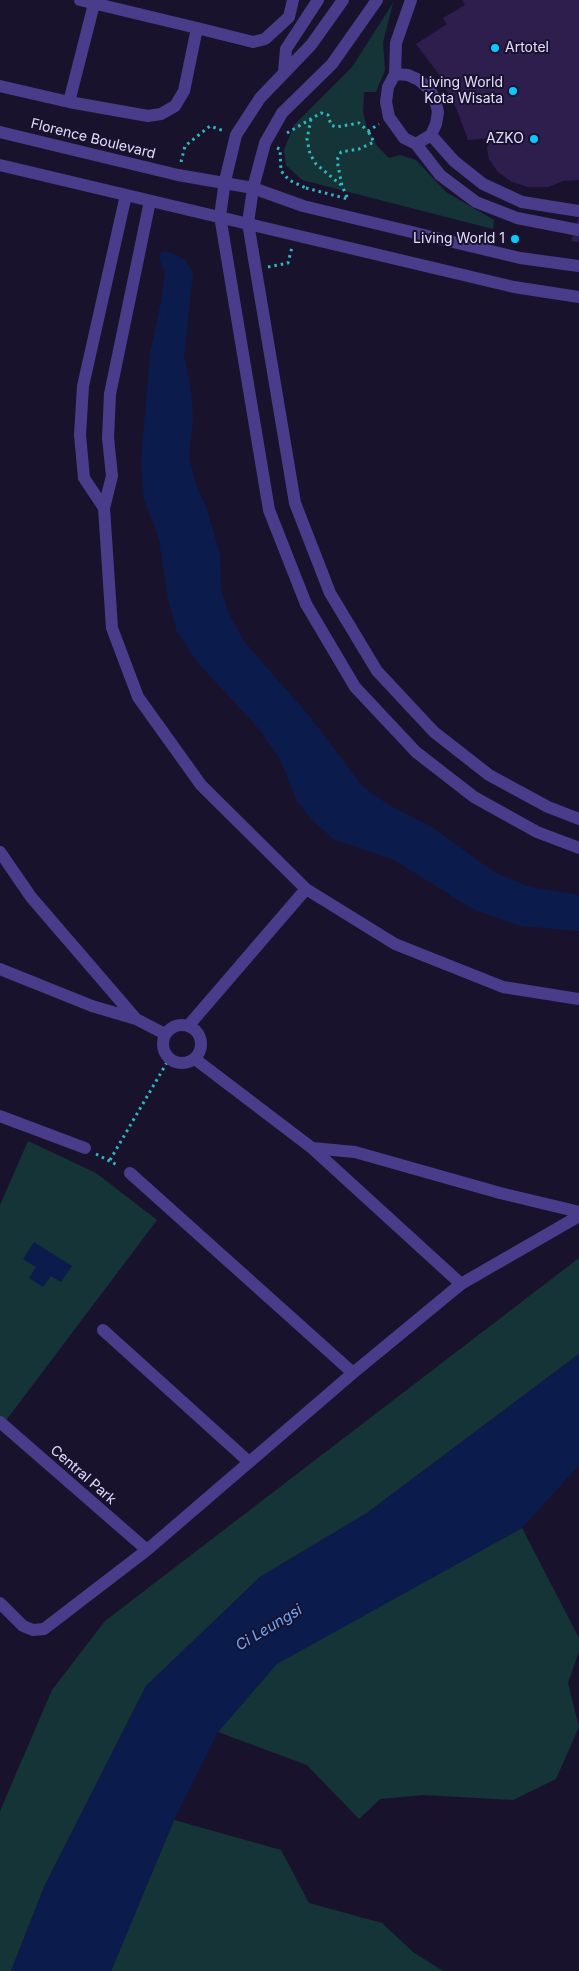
<!DOCTYPE html>
<html>
<head>
<meta charset="utf-8">
<style>
	body { margin:0 }
	canvas { display:block; background:#19122d }
</style>
</head>
<body>
<canvas width="579" height="1971"></canvas>
<script>
const ctx = document.querySelector('canvas').getContext('2d');
ctx.lineJoin = 'round';
function fill(path, color) { ctx.fillStyle = color; ctx.fill(path, 'evenodd'); }
const poly = rows => new Path2D(rows.map(r => 'M' + r).join(''));
function stroke(path, color, width, dash) { ctx.strokeStyle = color; ctx.lineWidth = width; ctx.lineCap = dash ? 'butt' : 'round'; ctx.setLineDash(dash || []); ctx.stroke(path); }
function write(font, color, halo, rows, align = 'center') {
  ctx.font = font + ' Inter,sans-serif'; ctx.lineWidth = 4; ctx.setLineDash([]); ctx.textBaseline = 'middle'; ctx.strokeStyle = halo; ctx.fillStyle = color; for (const [text, x, y, turn = 0] of rows) {
    ctx.save(); ctx.translate(x, y); ctx.rotate((+turn || 0) * Math.PI / 180); ctx.textAlign = isNaN(turn) ? turn : align; if (halo) ctx.strokeText(text, 0, 0); ctx.fillText(text, 0, 0); ctx.restore();
  }
}
const green = poly([
	[393,3,383,42,385,70,376,92,364,92,363,112,367,128,377,146,389,158,400,155,416,160,446,192,494,220,493,229,302,180,286,165,284,150,294,125,352,67],
	[28,1141,96,1173,157,1220,4,1423,0,1419,0,1205],
	[579,1258,579,1354,367,1513,260,1577,146,1686,45,1885,11,1971,0,1971,0,1811,52,1690,105,1621],
	[522,1528,579,1638,579,1651,568,1683,579,1727,556,1779,513,1800,424,1795,380,1799,359,1819,307,1765,218,1732,277,1663],
	[174,1820,281,1850,309,1903,382,1923,413,1952,443,1971,111,1971]
]);
const water = poly([
	[162,252,169,252,184,259,193,272,184,356,191,390,193,419,189,458,197,487,206,507,220,554,221,589,228,612,243,640,310,717,362,786,387,804,430,826,494,872,527,886,579,895,579,931,520,926,473,909,392,859,333,839,312,820,297,801,280,759,258,728,198,663,177,632,168,599,159,539,144,499,141,462,150,353,161,302,165,272,159,258],
	[34,1242,72,1266,61,1282,51,1276,43,1287,29,1278,36,1267,23,1259],
	[579,1354,579,1465,522,1528,277,1664,218,1732,174,1820,111,1971,11,1971,45,1885,146,1686,260,1577,367,1513]
]);
const building = poly([
	[462,0,579,0,579,180,563,181,548,187,528,187,512,182,498,172,489,159,487,148,490,138,468,140,457,110,438,73,416,44,447,24,443,18,465,5],
	[579,217,579,242,571,241]
]);
const path = poly([
	[311,119,307,139,310,154,316,164,341,185],
	[287,133,321,113,328,115,331,125,336,127,359,123,368,131,379,124],
	[277,148,280,149,281,171,289,180,306,188],
	[181,162,185,146,210,126,224,131],
	[306,188,348,199,342,186,337,160,341,152,359,149,374,142,368,131],
	[268,267,288,263,292,247],
	[96,1154,119,1166],
	[110,1160,169,1059]
]);
const minor = poly([
	[80,0,197,28],
	[343,0,311,45,260,98,236,135,225,181,220,216,269,510,306,604,355,687,416,752,474,797,537,832,579,848],
	[377,0,332,64,282,113,265,143,253,188,248,223,295,503,330,593,377,671,434,732,489,775,548,807,579,819],
	[284,72,286,49,318,0],
	[395,74,396,43,411,0],
	[0,86,69,102,148,116,161,114,175,106,184,91,197,28,253,42,265,39,289,17,293,0],
	[69,102,95,0],
	[0,132,178,175,253,188,303,206,520,258,579,266],
	[431,135,454,161,483,184,522,202,579,211],
	[416,144,431,135,436,124,438,112,435,99,429,89,419,80,408,75,395,74,388,87,386,102,389,117,404,138,416,144,440,175,476,202,517,218,579,230],
	[0,165,514,287,579,297],
	[126,195,83,386,80,435,84,478,104,508,112,476,108,438,110,394,150,201],
	[104,508,112,628,138,697,201,785,306,889,395,944,503,987,579,999],
	[0,852,31,897,136,1019],
	[0,969,92,1006,136,1019,165,1034],
	'163 1044a19 19 0 1 1 38 0a19 19 0 1 1-38 0Z',
	[189,1025,306,889],
	[195,1059,312,1148,461,1284],
	[0,1116,85,1148],
	[312,1148,355,1152,500,1193,579,1212],
	[130,1173,353,1373],
	[103,1330,249,1462],
	[0,1422,147,1550],
	[0,1603,23,1626,33,1630,44,1629,147,1550,353,1373,461,1284,579,1216]
]);
const markers = [
	[495,48,5,"#09c9ff"],
	[513,91,5,"#09c9ff"],
	[534,139,5,"#09c9ff"],
	[515,239,5,"#09c9ff"]
];
const poiNames = [
	["Artotel",505,48,"left"],
	["Living World",503,83],
	["Kota Wisata",503,99],
	["AZKO",524,139],
	["Living World 1",505,239]
];
const streetNames = [
	["Florence Boulevard",93,139,14],
	["Central Park",83,1475,41]
];
const waterNames = [
	["Ci Leungsi",269,1628,-31]
];
fill(green, '#153437');
fill(water, '#0b1b4c');
fill(building, '#2d1e4e');
stroke(path, '#31b7bf', 3, [2.5, 4]);
stroke(minor, '#493d8b', 12);
for (const [x, y, r, color] of markers) { const dot = new Path2D(); dot.arc(x, y, r, 0, 2 * Math.PI); ctx.fillStyle = color; ctx.fill(dot); stroke(dot, '#19122d', 2); }
write('14px', '#e5ddff', '#19122d', poiNames, 'right');
write('14px', '#e5ddff', '#19122d', streetNames);
write('italic 15px', '#6ba9ff', '#19122d', waterNames);
</script>
</body>
</html>
